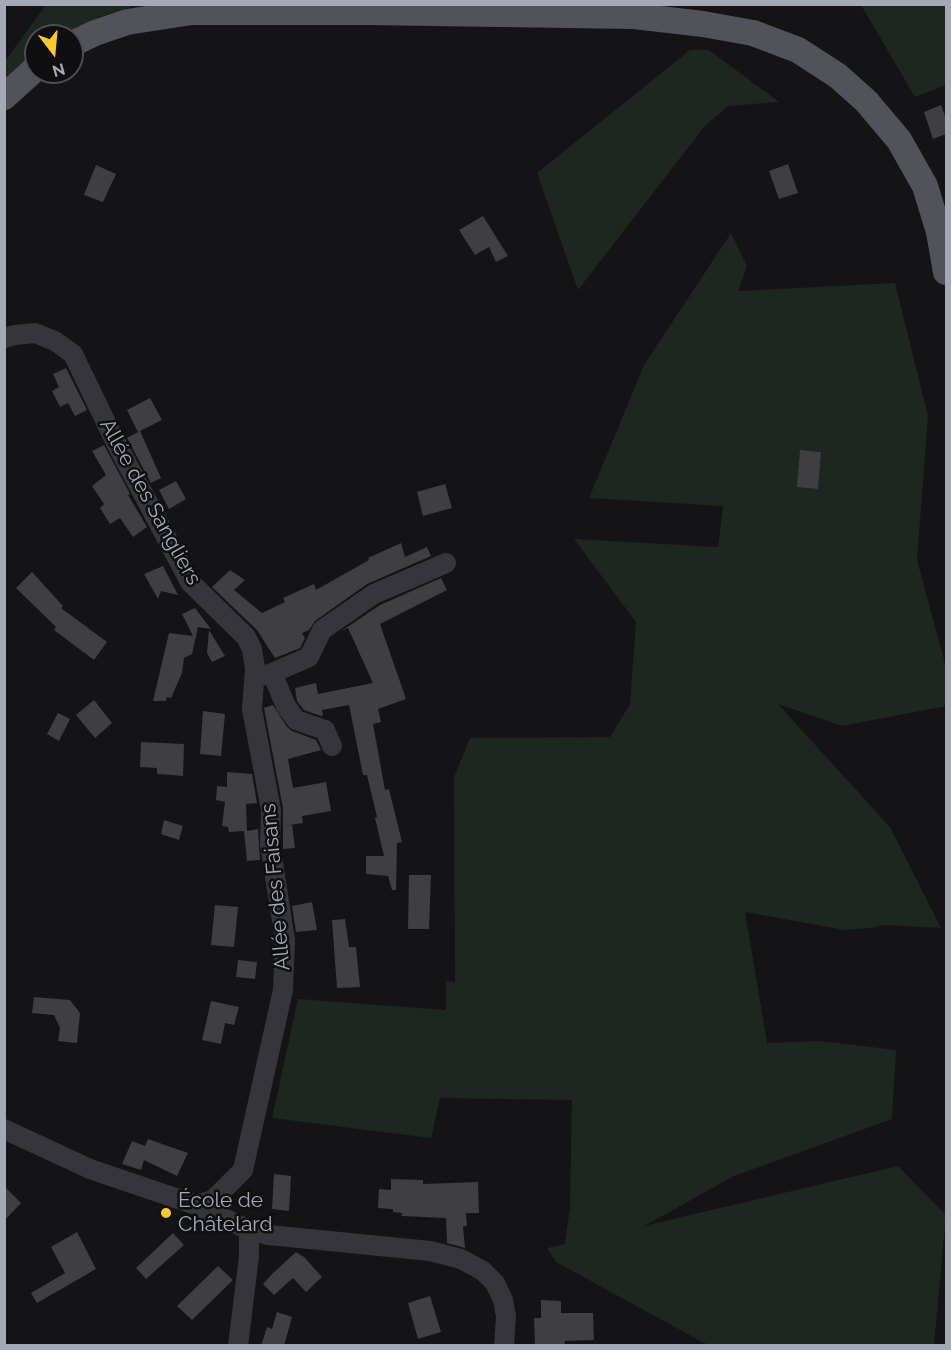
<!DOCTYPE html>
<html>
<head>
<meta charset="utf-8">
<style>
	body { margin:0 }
	#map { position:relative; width:951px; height:1350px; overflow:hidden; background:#141416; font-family:Raleway,sans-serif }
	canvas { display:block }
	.frame { position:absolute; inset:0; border:6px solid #a5a9b7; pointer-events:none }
	.north { position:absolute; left:24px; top:24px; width:60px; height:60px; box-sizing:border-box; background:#0f0f11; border:2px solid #4b4d53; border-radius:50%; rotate:164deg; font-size:16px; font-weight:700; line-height:24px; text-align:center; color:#a5a9b7 }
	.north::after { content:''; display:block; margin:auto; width:21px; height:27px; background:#fcc927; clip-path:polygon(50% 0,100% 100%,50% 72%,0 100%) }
</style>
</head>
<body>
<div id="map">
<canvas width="951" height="1350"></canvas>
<div class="frame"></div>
<div class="north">N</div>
</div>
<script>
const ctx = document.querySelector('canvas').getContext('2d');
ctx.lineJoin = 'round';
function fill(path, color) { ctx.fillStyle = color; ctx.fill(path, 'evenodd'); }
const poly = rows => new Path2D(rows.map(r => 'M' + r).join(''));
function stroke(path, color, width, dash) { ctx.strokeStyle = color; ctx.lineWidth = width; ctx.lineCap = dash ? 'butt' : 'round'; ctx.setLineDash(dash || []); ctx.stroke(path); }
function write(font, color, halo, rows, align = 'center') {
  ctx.font = font + ' Raleway,sans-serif'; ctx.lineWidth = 5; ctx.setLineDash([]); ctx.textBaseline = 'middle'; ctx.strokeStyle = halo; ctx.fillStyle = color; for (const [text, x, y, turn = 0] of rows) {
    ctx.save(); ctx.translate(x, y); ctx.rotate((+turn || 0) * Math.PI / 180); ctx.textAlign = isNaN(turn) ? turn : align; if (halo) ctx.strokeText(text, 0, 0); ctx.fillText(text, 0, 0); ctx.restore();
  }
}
const green = poly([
	[46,5,136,5,102,16,59,36,36,36,36,52,5,80,5,61],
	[861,5,946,5,946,85,915,97],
	[690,50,709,50,779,102,728,106,704,127,578,290,537,173],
	[731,233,747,266,738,291,895,283,928,416,917,560,946,667,946,706,842,726,778,704,890,827,941,928,884,925,870,928,845,930,745,912,767,1043,820,1041,896,1050,892,1119,734,1176,644,1226,898,1166,946,1215,934,1345,708,1345,556,1262,547,1248,565,1244,570,1206,572,1100,440,1098,431,1138,272,1118,298,999,446,1010,446,981,455,982,454,777,470,738,610,737,630,704,636,622,574,539,718,547,723,506,589,498,644,365]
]);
const building = poly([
	[941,105,946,119,946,134,933,139,924,112],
	[788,164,798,193,779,199,769,171],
	[96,165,116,174,103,202,84,195],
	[483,216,508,256,496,262,489,247,475,255,459,230],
	[66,368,87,410,75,416,68,403,60,407,52,391,59,387,53,374],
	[150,398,162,420,138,432,127,410],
	[140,431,161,478,151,483,127,438],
	[104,445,130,494,128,495,147,527,133,537,120,518,110,524,100,508,104,504,92,486,106,475,92,451],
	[800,450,821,452,818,489,797,487],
	[176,481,186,499,169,509,159,490],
	[445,484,452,508,423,516,417,492],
	[401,543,405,557,427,547,431,556,367,584,315,621,309,630,302,633,305,638,300,648,275,658,257,630,212,587,230,570,245,580,234,590,262,613,285,602,283,598,314,584,316,590,369,560,368,558],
	[163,566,178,595,161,591,158,599,144,574],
	[32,572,63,606,61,608,107,642,94,660,54,630,56,627,16,588],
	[441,578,447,590,380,624,406,699,378,709,381,722,373,724,385,790,389,789,402,842,397,843,396,890,392,890,388,876,366,874,366,856,384,856,375,818,377,817,367,775,363,775,349,705,322,710,323,715,321,716,304,710,297,701,295,688,316,683,318,694,373,683,348,628,340,632,380,605],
	[195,608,211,629,198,627,192,654,184,658,182,673,171,698,167,697,166,701,153,701,169,633,193,636,182,614],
	[209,630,225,656,212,662,207,653],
	[94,700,112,723,95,738,76,715],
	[273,705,287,727,292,731,316,740,321,750,288,759,293,788,326,782,331,811,302,816,303,823,283,826,283,808,264,708],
	[203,711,225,714,221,756,200,754],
	[58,713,70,719,59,741,47,734],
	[141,742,184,744,183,776,157,774,157,768,140,767],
	[227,772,252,774,257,803,246,804,247,831,258,829,260,860,247,861,244,831,229,832,228,827,222,826,225,802,216,800,217,786,227,787],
	[164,820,183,826,179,840,161,834],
	[292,825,295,848,283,849,283,826],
	[409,875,431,875,429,929,408,929],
	[312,902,317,930,296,932,292,906],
	[215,905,238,907,234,947,211,945],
	[345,919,349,947,356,947,360,987,337,988,332,920],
	[238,960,257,962,255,979,236,977],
	[34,997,70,1000,80,1013,77,1043,58,1041,60,1028,54,1015,32,1013],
	[211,1001,239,1007,234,1025,225,1023,221,1044,202,1040],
	[148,1139,188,1153,177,1176,144,1160,141,1170,122,1164,132,1141,145,1146],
	[274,1174,291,1176,289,1211,272,1209],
	[391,1179,423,1180,423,1184,478,1182,479,1213,466,1213,467,1226,463,1226,465,1248,447,1243,446,1218,402,1216,402,1213,393,1212,393,1209,378,1208,379,1189,391,1190],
	[4,1186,21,1203,4,1221],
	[77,1232,96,1269,37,1303,31,1293,65,1273,51,1247],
	[173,1233,184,1245,146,1279,136,1268],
	[296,1252,304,1257,322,1277,306,1292,293,1278,274,1295,263,1284,272,1274],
	[218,1266,233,1280,192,1320,177,1306],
	[430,1296,441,1332,418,1339,408,1303],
	[541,1300,561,1301,561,1313,593,1313,594,1340,565,1341,564,1346,535,1346,534,1318,541,1318],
	[277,1312,292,1317,284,1346,261,1346,267,1327,272,1329]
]);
const minor = poly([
	[4,338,15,335,35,333,55,341,73,354,115,441,190,582,246,637,252,649,255,668,252,709,271,810,270,844,285,940,283,990,243,1170,213,1200,196,1205],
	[272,673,286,706,296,720,325,730,332,746],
	[255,678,272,673,309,657,322,630,374,594,446,563],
	[4,1129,90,1169,196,1205,249,1230,269,1235,430,1251,461,1259,483,1271,495,1283,503,1300,506,1316,504,1346],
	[238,1346,249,1256,249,1230]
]);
const major = poly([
	[72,44,95,33,127,22,192,12,366,12,634,16,703,24,753,33,798,50,838,76,866,101,899,140,925,186,939,232,946,272],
	[4,97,36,68]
]);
const markers = [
	[166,1213,6,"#fcc927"]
];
const streetNames = [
	["Allée des Sangliers",150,502,61],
	["Allée des Faisans",276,887,-95]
];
const poiNames = [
	["École de",178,1201],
	["Châtelard",178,1225]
];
fill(green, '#1e2620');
fill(building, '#3e3e43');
stroke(minor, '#35353b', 20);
stroke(major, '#51525a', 26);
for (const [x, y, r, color] of markers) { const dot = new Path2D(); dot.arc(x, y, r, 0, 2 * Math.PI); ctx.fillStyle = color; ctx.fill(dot); stroke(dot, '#0f0f11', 2); }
write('21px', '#a5a9b7', '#0f0f11', streetNames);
write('21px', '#a5a9b7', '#0f0f11', poiNames, 'left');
</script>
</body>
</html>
